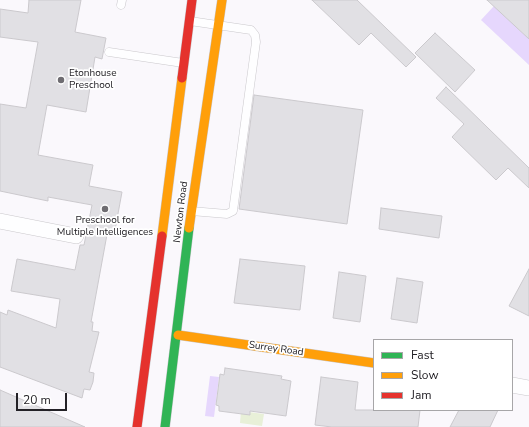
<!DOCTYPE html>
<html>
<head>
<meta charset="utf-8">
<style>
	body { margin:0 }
	#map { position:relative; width:529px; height:427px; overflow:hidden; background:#faf8fc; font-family:"Nunito Sans",sans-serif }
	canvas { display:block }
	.legend { position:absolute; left:373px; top:339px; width:140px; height:72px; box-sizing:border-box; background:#fff; border:1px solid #a7a6a8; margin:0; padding:5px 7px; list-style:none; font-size:12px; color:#232126 }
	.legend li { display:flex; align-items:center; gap:8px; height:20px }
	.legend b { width:20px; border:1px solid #a7a6a8 }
	.scale { position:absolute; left:16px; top:393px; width:51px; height:18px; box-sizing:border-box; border:2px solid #232126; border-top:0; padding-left:5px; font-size:12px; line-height:14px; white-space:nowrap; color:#232126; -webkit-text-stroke:3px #fff; paint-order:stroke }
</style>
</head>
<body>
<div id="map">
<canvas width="529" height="427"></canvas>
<ul class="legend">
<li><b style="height:5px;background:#30b455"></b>Fast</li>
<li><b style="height:5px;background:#ff9f0a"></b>Slow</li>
<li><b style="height:5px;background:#e5322d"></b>Jam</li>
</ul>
<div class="scale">20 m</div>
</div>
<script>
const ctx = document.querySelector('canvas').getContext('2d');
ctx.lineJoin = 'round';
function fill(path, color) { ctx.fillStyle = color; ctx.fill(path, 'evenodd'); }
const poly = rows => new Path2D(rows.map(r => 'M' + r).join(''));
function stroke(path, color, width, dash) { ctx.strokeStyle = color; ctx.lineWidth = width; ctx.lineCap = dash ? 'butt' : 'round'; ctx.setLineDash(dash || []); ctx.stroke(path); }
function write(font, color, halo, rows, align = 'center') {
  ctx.font = font + ' "Nunito Sans",sans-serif'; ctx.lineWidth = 3.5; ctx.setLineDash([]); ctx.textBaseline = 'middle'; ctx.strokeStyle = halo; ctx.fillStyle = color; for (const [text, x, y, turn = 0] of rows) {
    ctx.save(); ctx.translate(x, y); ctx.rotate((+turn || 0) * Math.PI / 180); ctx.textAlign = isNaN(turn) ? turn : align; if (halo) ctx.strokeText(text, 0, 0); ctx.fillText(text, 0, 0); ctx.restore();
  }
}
const green = poly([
	[241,411,264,414,262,426,240,423]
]);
const water = poly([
	[494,6,529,39,529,65,481,20],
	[210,376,219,377,214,417,205,416]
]);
const building = poly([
	[29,0,81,0,75,32,106,38,102,59,95,57,86,112,47,105,38,155,93,165,89,186,122,192,115,230,108,229,91,322,93,322,92,331,99,332,89,372,94,373,93,382,90,390,84,389,82,398,0,367,0,312,7,315,8,310,56,328,60,299,11,291,17,259,75,270,80,245,84,245,92,205,48,197,48,201,0,191,0,104,26,108,38,42,0,37,0,9,28,13,29,0],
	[312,0,357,0,416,57,406,67,371,33,359,45,312,0],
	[487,0,529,0,529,39,487,0],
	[435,33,475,70,455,92,415,53,435,33],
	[446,87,529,168,529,188,508,168,496,180,452,137,464,124,436,98,446,87],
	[254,95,363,110,347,224,239,209,254,95],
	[381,208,442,216,439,238,379,229,381,208],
	[240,259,305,266,300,310,234,303,240,259],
	[529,269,529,316,509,306,529,269],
	[339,272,366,276,360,322,333,318,339,272],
	[397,278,423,282,417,323,391,319,397,278],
	[225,368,282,376,281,379,291,381,286,416,250,411,250,415,219,411,219,406,216,405,220,374,224,375,225,368],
	[321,377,358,382,355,410,420,410,418,427,332,427,315,425,321,377],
	[0,390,85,427,0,427,0,390],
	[459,410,498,410,490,427,450,427,459,410]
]);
const lane = poly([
	[121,5,122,0],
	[190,21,251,30,255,35,256,42,233,211,227,214,191,211],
	[109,52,183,63]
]);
const street = poly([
	[0,221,76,236],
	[512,385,529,388]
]);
const fast = poly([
	[165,427,189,228]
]);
const slow = poly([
	[189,228,222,0],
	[162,236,182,78],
	[178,335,374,363]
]);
const jam = poly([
	[182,78,192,0],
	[137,427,162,236]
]);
const markers = [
	[61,80,4,"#6e6c71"],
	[105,209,4,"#6e6c71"]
];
const poiNames = [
	["Etonhouse",69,74],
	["Preschool",69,86],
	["Preschool for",105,221,"center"],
	["Multiple Intelligences",105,233,"center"]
];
const streetNames = [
	["Newton Road",181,212,-83],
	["Surrey Road",276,349,8]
];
fill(green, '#e8f0d8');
fill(water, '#e6d7fd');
fill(building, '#e1e0e4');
stroke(building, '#cbc9cd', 1);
stroke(lane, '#cac8cc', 9);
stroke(street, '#cac8cc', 16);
stroke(fast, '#cac8cc', 10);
stroke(slow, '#cac8cc', 10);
stroke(jam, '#cac8cc', 10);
stroke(lane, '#fefeff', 8);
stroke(street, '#fefeff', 15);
stroke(fast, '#30b455', 9);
stroke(slow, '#ff9f0a', 9);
stroke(jam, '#e5322d', 9);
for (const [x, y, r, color] of markers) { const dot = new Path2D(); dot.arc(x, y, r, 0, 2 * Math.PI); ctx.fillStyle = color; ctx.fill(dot); stroke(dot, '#fff', 1.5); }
write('10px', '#232126', '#fff', poiNames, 'left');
write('10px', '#232126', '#fff', streetNames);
</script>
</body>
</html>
